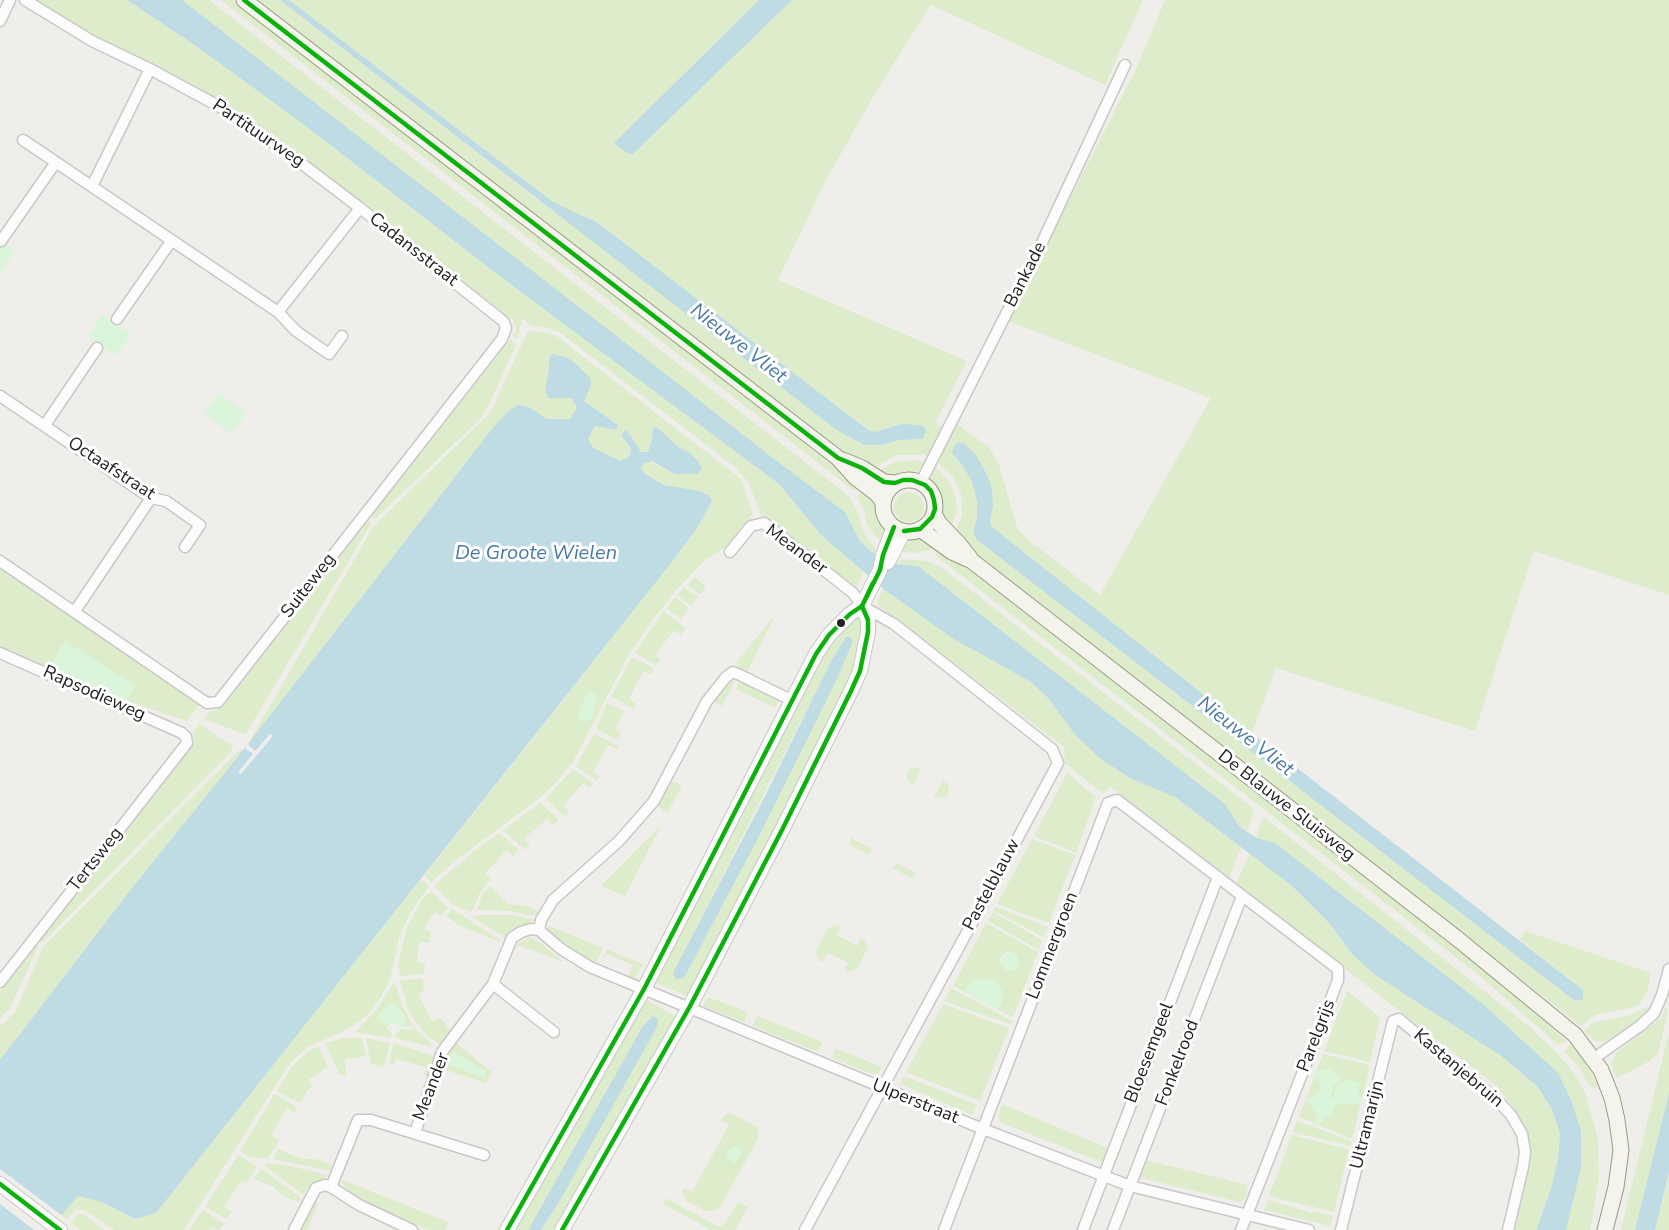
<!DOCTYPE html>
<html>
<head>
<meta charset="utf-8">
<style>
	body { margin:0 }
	canvas { display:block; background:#f0eeeb }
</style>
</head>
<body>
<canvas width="1669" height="1230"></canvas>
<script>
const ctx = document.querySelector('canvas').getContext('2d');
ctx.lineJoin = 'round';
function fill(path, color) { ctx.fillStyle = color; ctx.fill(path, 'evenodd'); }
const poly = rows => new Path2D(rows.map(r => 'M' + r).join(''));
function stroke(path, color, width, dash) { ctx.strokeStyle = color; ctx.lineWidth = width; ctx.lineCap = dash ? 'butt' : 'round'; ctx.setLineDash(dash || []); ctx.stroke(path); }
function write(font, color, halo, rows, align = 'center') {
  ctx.font = font + ' "Nunito Sans",sans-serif'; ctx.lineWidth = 6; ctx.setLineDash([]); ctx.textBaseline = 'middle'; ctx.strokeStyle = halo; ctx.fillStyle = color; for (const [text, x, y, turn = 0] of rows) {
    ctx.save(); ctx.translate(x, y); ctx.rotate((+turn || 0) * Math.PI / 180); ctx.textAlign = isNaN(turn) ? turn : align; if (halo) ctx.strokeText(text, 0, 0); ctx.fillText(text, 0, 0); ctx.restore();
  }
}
const grass = poly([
	[35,0,127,0,199,48,307,127,501,277,779,484,822,536,863,572,856,588,761,516,749,483,735,467,562,334,549,328,531,326,522,318,518,339,515,339,513,336,516,330,514,321,289,146,222,101,181,78,97,37],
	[182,0,209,0,841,490,850,498,856,509,865,535,876,549,874,553,859,540,845,512,769,455],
	[221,0,233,0,476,186,860,486,856,490,852,489],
	[258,0,280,0,551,210,882,445,899,440,923,439,926,431,902,424,875,432,868,430,598,223,553,202,289,0,759,0,614,143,627,153,633,154,792,0,1143,0,1105,85,931,5,880,85,826,180,778,280,967,361,935,423,943,427,927,455,896,455,871,470,829,442],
	[1165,0,1669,0,1669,595,1534,551,1475,731,1276,668,1252,733,992,527,990,523,993,505,992,489,953,456,963,466,972,482,977,501,977,518,973,532,977,540,1575,1001,1583,990,1520,940,1525,931,1651,973,1647,992,1638,1006,1595,1015,1581,1026,1005,578,954,534,962,515,961,494,954,479,937,462,955,423,989,447,999,465,1017,527,1026,538,1100,595,1211,398,1008,321,1136,69],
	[530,330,555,335,741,479,753,514,727,546,704,561,675,591,649,625,629,654,574,760,557,782,542,796,455,861,431,882,424,876,675,558,697,528,700,491,664,485,645,474,641,467,644,463,651,461,655,465,697,460,689,452,678,447,658,428,653,428,652,439,648,452,641,452,625,429,621,435,631,450,630,456,622,461,593,448,588,439,595,426,615,430,616,422,607,419,584,401,591,385,566,357,552,355,549,359,549,371,545,389,548,398,571,398,577,408,570,419,547,419,529,407,518,405,510,410,495,425,248,744,373,527,490,413,527,333],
	[511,339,516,345,488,407,480,419,374,520,371,516],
	[916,460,925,463,918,471,907,475,889,477,877,472,895,462],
	[931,466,936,468,947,479,955,494,957,511,950,530,943,518,942,501,931,480],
	[863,490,876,505,884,532,883,543,873,534,866,522,864,511,857,497],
	'894 507a15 15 0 1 1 30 0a15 15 0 1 1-30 0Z',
	[368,521,371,524,369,527,247,732,244,734,204,719,211,711,223,706],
	[920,539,937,545,929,550,915,553,899,551,911,540],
	[941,548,1467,956,1550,1025,1566,1041,1562,1044,1557,1044,1480,976,936,556,937,551],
	[902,559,928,561,942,568,1253,808,1254,811,1247,832,1237,823,1225,804,918,566,898,564,898,562],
	[0,569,200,704,187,721,127,701,0,646],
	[694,577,706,586,700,595,688,585],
	[684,587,698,597,691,606,677,595],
	[883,588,952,638,1031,682,1049,699,1076,736,1101,759,1130,778,1175,797,1241,847,1229,878,1110,786,1106,792,1101,792,1063,762,1065,753,1064,747,877,604],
	[675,597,689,608,681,619,667,608],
	[664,611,686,629,681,635,674,630,655,655,661,660,656,665,635,653],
	[773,617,773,619,747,673,736,663],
	[856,617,863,622,856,666,849,684,691,994,687,996,654,982,827,644],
	[846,638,853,641,838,677,758,838,673,974,831,661],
	[632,657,654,668,651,674,643,671,629,699,636,704,633,709,611,696],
	[731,681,735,681,722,706,714,702],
	[739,681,779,700,775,708,736,689],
	[607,703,624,711,615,729,621,733,618,740,596,729],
	[200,724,232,746,232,751,42,943,38,941,186,754,194,741,193,733],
	[594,734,619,746,617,749,608,745,593,772,600,777,597,781,576,766],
	[245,748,132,888,0,1060,0,1026,15,1012,43,947,238,751],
	[914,767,921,769,913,785,907,779,907,775,910,769],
	[573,769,593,783,590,787,583,783,563,806,569,812,565,817,546,798],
	[1067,773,1096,797,1076,853,1034,836],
	[943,780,949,786,948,793,946,796,938,798,934,797],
	[673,781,682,786,667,813,658,806],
	[541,803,559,820,553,825,547,819,524,839,530,846,525,850,503,830],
	[1265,818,1526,1024,1557,1053,1575,1074,1586,1095,1598,1139,1599,1178,1590,1230,1566,1230,1581,1168,1529,1046,1484,1005,1275,843,1256,837,1261,821],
	[659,827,660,828,625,896,601,886],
	[499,833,519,850,513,856,506,850,485,874,491,879,480,892,473,910,471,912,452,904,434,886,474,851],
	[851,838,872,849,869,855,848,844],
	[1032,839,1075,855,1049,923,997,904],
	[1250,853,1291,885,1331,925,1351,953,1500,1055,1537,1086,1552,1109,1560,1134,1558,1159,1551,1189,1536,1230,1514,1230,1529,1169,1530,1153,1526,1135,1513,1106,1495,1085,1236,884],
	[896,863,916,873,913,879,893,868],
	[421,879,429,886,410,913,399,938,390,979,381,997,368,1014,355,1024,339,1034,310,1045,289,1064,184,1230,114,1230,86,1211,76,1209,67,1219,61,1215,78,1196,99,1201,135,1219,156,1213],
	[490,886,508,904,528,906,538,912,536,916,508,911,477,910,482,895],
	[431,891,448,907,441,916,435,912,424,928,431,933,429,943,419,942,417,962,425,964,424,974,400,976,398,965,407,927,423,898],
	[996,907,1048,927,1043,937,993,910],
	[452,909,498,939,503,943,462,927,446,916],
	[993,912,1042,940,1039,950,988,921],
	[479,915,514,915,534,920,530,923,517,927,509,932,506,938,472,917],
	[986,923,1038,952,1013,1017,998,1010,1003,998,1002,991,996,982,968,985,965,992,953,986],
	[1008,952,1014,953,1018,958,1019,964,1016,969,1011,971,1001,965,1000,959,1003,954],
	[547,925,603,948,596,963,577,954,563,943,552,934],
	[836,925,841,927,837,935,857,946,861,938,866,942,868,947,858,968,850,972,845,970,848,962,827,953,824,961,820,961,816,954,816,951,827,929],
	[529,937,538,941,564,962,517,945],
	[36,945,38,947,10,1008,0,1018,0,991],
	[607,949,643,964,635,978,628,976,633,965,607,954,601,965],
	[420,979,423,980,424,990,418,994,432,1021,441,1018,453,1034,442,1046,428,1036,415,1021,408,1009,400,980],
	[395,982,402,1005,413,1026,406,1027,403,1013,392,1004,383,1009,385,1025,389,1024,387,1028,392,1034,391,1038,355,1032,377,1009,393,983],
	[951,988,1012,1021,1010,1024,944,1001],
	[1347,991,1380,1017,1370,1062,1324,1051],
	[708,997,748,1012,744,1022,703,1006],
	[647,1000,676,1017,556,1230,541,1230,559,1202,653,1016,643,1026,528,1230,511,1230,642,1003],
	[943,1004,1009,1028,980,1101,906,1072],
	[1653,1004,1644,1015,1616,1036,1605,1041,1595,1041,1584,1030,1592,1023,1631,1015],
	[1666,1006,1668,1011,1658,1054,1648,1062,1617,1078,1613,1070,1612,1062,1617,1052,1661,1018],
	[757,1016,822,1042,818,1052,753,1026],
	[415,1028,432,1045,432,1047,395,1038,396,1033,402,1029,409,1030],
	[1669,1032,1669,1093,1635,1230,1621,1230],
	[344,1038,361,1038,366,1056,345,1060,346,1074,340,1075,325,1043],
	[366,1038,390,1043,384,1067,371,1064],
	[455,1042,492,1072,486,1083,441,1069],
	[454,1052,486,1072,484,1078,449,1064],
	[394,1043,437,1057,429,1077,424,1075,426,1067,396,1059,393,1066,389,1063],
	[1571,1044,1587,1065,1598,1086,1595,1088,1589,1086,1580,1069,1565,1052,1567,1047],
	[318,1046,328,1067,308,1080,313,1086,307,1091,300,1103,277,1091,292,1066,305,1054],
	[835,1048,882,1067,878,1074,873,1074,832,1058],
	[1323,1054,1370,1065,1352,1139,1299,1117],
	[904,1076,977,1105,972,1115,900,1084],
	[275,1094,297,1107,295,1112,287,1108,271,1135,279,1140,268,1159,250,1157,240,1151],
	[1002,1104,1110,1149,1104,1163,1002,1123,998,1116],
	[730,1113,757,1127,759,1137,720,1207,713,1211,705,1211,687,1201,682,1192,684,1188,692,1192,729,1125,721,1120,725,1115],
	[1297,1121,1351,1141,1350,1146,1293,1132],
	[1292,1135,1349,1149,1334,1212,1269,1196],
	[278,1149,302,1159,315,1159,332,1165,330,1171,273,1159],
	[238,1155,257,1166,246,1184,241,1181,224,1207,232,1212,226,1219,205,1207],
	[1145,1160,1248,1185,1246,1195,1244,1200,1239,1202,1138,1177],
	[266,1163,290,1166,328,1175,324,1181,314,1183,308,1187,304,1195,265,1166],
	[261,1168,301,1198,299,1202,285,1197,272,1186,254,1179],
	[1669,1172,1669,1230,1655,1230],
	[340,1179,448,1222,445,1230,430,1230,381,1211,363,1201,346,1188],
	[666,1198,717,1226,721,1226,726,1222,738,1202,748,1207,735,1230,711,1230,663,1204],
	[1268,1200,1313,1213,1314,1211,1333,1216,1330,1226,1264,1210],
	[313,1202,318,1204,307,1230,299,1230],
	[204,1210,224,1224,219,1230,212,1227,210,1230,189,1230,202,1211],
	[83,1214,100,1227,105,1230,81,1230,71,1223,77,1215]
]);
const park = poly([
	[0,242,15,251,0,273],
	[102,315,131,334,116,356,88,336],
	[218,393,247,412,232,434,204,414],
	[65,641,135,685,127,701,49,667],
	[591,693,595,694,597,697,593,716,591,719,584,722,580,720,578,715,585,696],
	'1001 962a9 9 0 1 1 18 0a9 9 0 1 1-18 0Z',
	[986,978,996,982,1002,991,1003,998,998,1010,965,992,968,985,976,980],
	[392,1003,402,1013,406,1027,400,1027,395,1022,385,1025,379,1021,377,1017,380,1013],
	[454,1052,486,1073,484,1078,448,1064],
	[1331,1069,1340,1077,1339,1081,1333,1087,1330,1098,1333,1098,1336,1087,1348,1079,1359,1083,1359,1097,1362,1098,1360,1104,1350,1103,1336,1105,1330,1116,1324,1118,1319,1126,1315,1124,1317,1117,1314,1110,1306,1100,1320,1092,1321,1086,1314,1077,1317,1071],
	[736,1146,740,1147,742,1152,735,1163,727,1157,726,1152]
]);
const water = poly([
	[127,0,182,0,654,365,769,455,845,512,859,540,872,552,896,564,918,566,1225,804,1237,823,1243,829,1257,838,1275,843,1484,1005,1558,1073,1571,1100,1581,1131,1581,1168,1566,1230,1536,1230,1551,1189,1558,1159,1560,1134,1552,1109,1537,1086,1500,1055,1375,975,1351,953,1331,925,1291,885,1175,797,1130,778,1101,759,1076,736,1049,699,1031,682,952,638,885,590,822,536,779,484,501,277,307,127,199,48],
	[280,0,289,0,553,202,598,223,868,430,875,432,902,424,919,425,924,427,926,431,923,439,899,440,882,445,865,445,838,431],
	[759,0,792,0,633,154,627,153,614,143],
	[552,354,566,357,574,362,590,378,591,385,584,401,618,425,616,430,595,426,588,439,593,448,621,461,630,456,631,449,621,435,626,429,641,452,648,452,652,439,653,427,658,428,678,447,689,452,697,460,702,468,698,474,675,474,652,461,644,463,641,467,645,474,664,485,700,491,709,496,712,501,697,528,675,558,156,1213,135,1219,99,1201,78,1196,49,1230,0,1230,0,1060,132,888,248,744,495,425,510,410,518,405,529,407,547,419,570,419,577,408,571,398,548,398,545,389,549,371,549,359],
	[957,443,963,443,975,454,986,473,992,489,993,505,990,523,992,527,1252,733,1583,990,1583,999,1575,1001,977,540,973,532,977,518,977,501,972,482,963,466,952,453,953,448],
	[846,637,850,637,853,641,838,677,758,838,685,976,680,979,676,979,673,974,674,971,764,798,831,661],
	[653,1016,658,1019,658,1025,559,1202,541,1230,528,1230,643,1026],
	[1669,1093,1669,1172,1655,1230,1635,1230]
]);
const pier = poly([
	[270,734,273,736,241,774,238,772,253,754,245,748,248,744,255,751],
	[0,1169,64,1217,53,1230,34,1230,0,1204]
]);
const minor = poly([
	[25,0,92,41,150,69,92,186],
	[0,21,10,0],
	[150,69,222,108,293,157,360,208],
	[23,140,278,312,296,331,329,354,342,336],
	[1,241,56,162],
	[117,319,172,240],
	[0,396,151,498,166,501,200,525,185,547],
	[45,425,97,348],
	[921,482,1039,249,1125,65],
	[730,552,751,526,764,523,853,593,862,606,894,624,1052,749,1058,763,978,912,805,1230],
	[0,561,207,703,218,702,502,339,506,328,504,322,498,317,360,208,278,312],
	[75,611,151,498],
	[0,653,182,733,186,737,187,743,0,982],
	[539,930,561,949,590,967,983,1129,1130,1186,1309,1230],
	[539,930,541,920,553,900,619,841,654,801,707,701,726,677,733,672,740,675,793,701],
	[493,984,554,1032],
	[1593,1059,1640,1026,1654,1013,1662,995,1669,969],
	[415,1133,442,1052,493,984,512,938,521,932,531,929,539,930],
	[331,1187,359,1205,412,1230],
	[294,1230,316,1188,325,1185,331,1187,358,1120,371,1120,484,1155],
	[944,1230,1108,803,1117,800,1338,969,1338,980,1318,1033,1241,1230],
	[1083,1230,1218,877],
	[1113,1230,1242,896],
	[1341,1230,1393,1021,1399,1019,1497,1100,1511,1115,1522,1134,1525,1152,1523,1167,1508,1230]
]);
const tertiary = poly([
	[888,562,904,531],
	[0,1184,60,1230],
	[507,1230,644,989,816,654,829,635,850,614,862,606,880,570,883,555,894,527],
	[562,1230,689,1008,783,828,851,691,860,671,868,632,868,620,862,606]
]);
const secondary = poly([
	[244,0,838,458,855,477,877,494,883,502],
	[843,460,862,468,884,482,895,483],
	'883 506a26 26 0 1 1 52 0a26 26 0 1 1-52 0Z',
	[934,514,939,523,959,544,970,558],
	[920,529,952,552,972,561,1459,940,1575,1035,1601,1070,1612,1098,1617,1120,1621,1150,1616,1187,1605,1230]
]);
const bus1 = poly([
	[244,0,838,458,862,468,884,482,895,483,903,480,912,480,925,485,931,491,934,500,935,509,932,517,920,529,904,531],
	[0,1184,60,1230],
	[507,1230,644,989,816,654,829,635,850,614,862,606,880,570,883,555,894,527],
	[562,1230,689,1008,783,828,851,691,860,671,868,632,868,620,862,606,873,583]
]);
const markers = [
	[841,623,5,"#222"]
];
const streetNames = [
	["Partituurweg",258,134,34],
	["Cadansstraat",413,250,38],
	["Bankade",1026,275,-63],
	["Octaafstraat",111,469,33],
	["Meander",796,550,36],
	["Suiteweg",309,586,-52],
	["Rapsodieweg",94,694,24],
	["De Blauwe Sluisweg",1286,806,38],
	["Tertsweg",96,860,-52],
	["Pastelblauw",992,885,-62],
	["Lommergroen",1053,946,-69],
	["Parelgrijs",1317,1036,-69],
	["Bloesemgeel",1150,1053,-69],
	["Fonkelrood",1178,1063,-69],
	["Kastanjebruin",1458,1069,40],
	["Meander",432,1087,-69],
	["Ulperstraat",915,1102,22],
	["Ultramarijn",1368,1125,-76]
];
const waterNames = [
	["Nieuwe Vliet",738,344,38],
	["De Groote Wielen",536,554],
	["Nieuwe Vliet",1245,737,38]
];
fill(grass, '#ddeccb');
fill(park, '#daf5da');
fill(water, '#bfdbe3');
fill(pier, '#f0eeeb');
stroke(minor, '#c9c8c7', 13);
stroke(tertiary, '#c9c8c7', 16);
stroke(secondary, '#999a82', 17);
stroke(minor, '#fdfcfc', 10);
stroke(tertiary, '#fdfcfc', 14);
stroke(secondary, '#f4f4ed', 15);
stroke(bus1, '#0cb20c', 4.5);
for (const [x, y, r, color] of markers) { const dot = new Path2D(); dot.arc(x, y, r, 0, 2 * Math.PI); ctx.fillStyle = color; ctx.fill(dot); stroke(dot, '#fff', 2); }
write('18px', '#222', '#fff', streetNames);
write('italic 20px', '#4a7aab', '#fff', waterNames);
</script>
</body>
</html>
